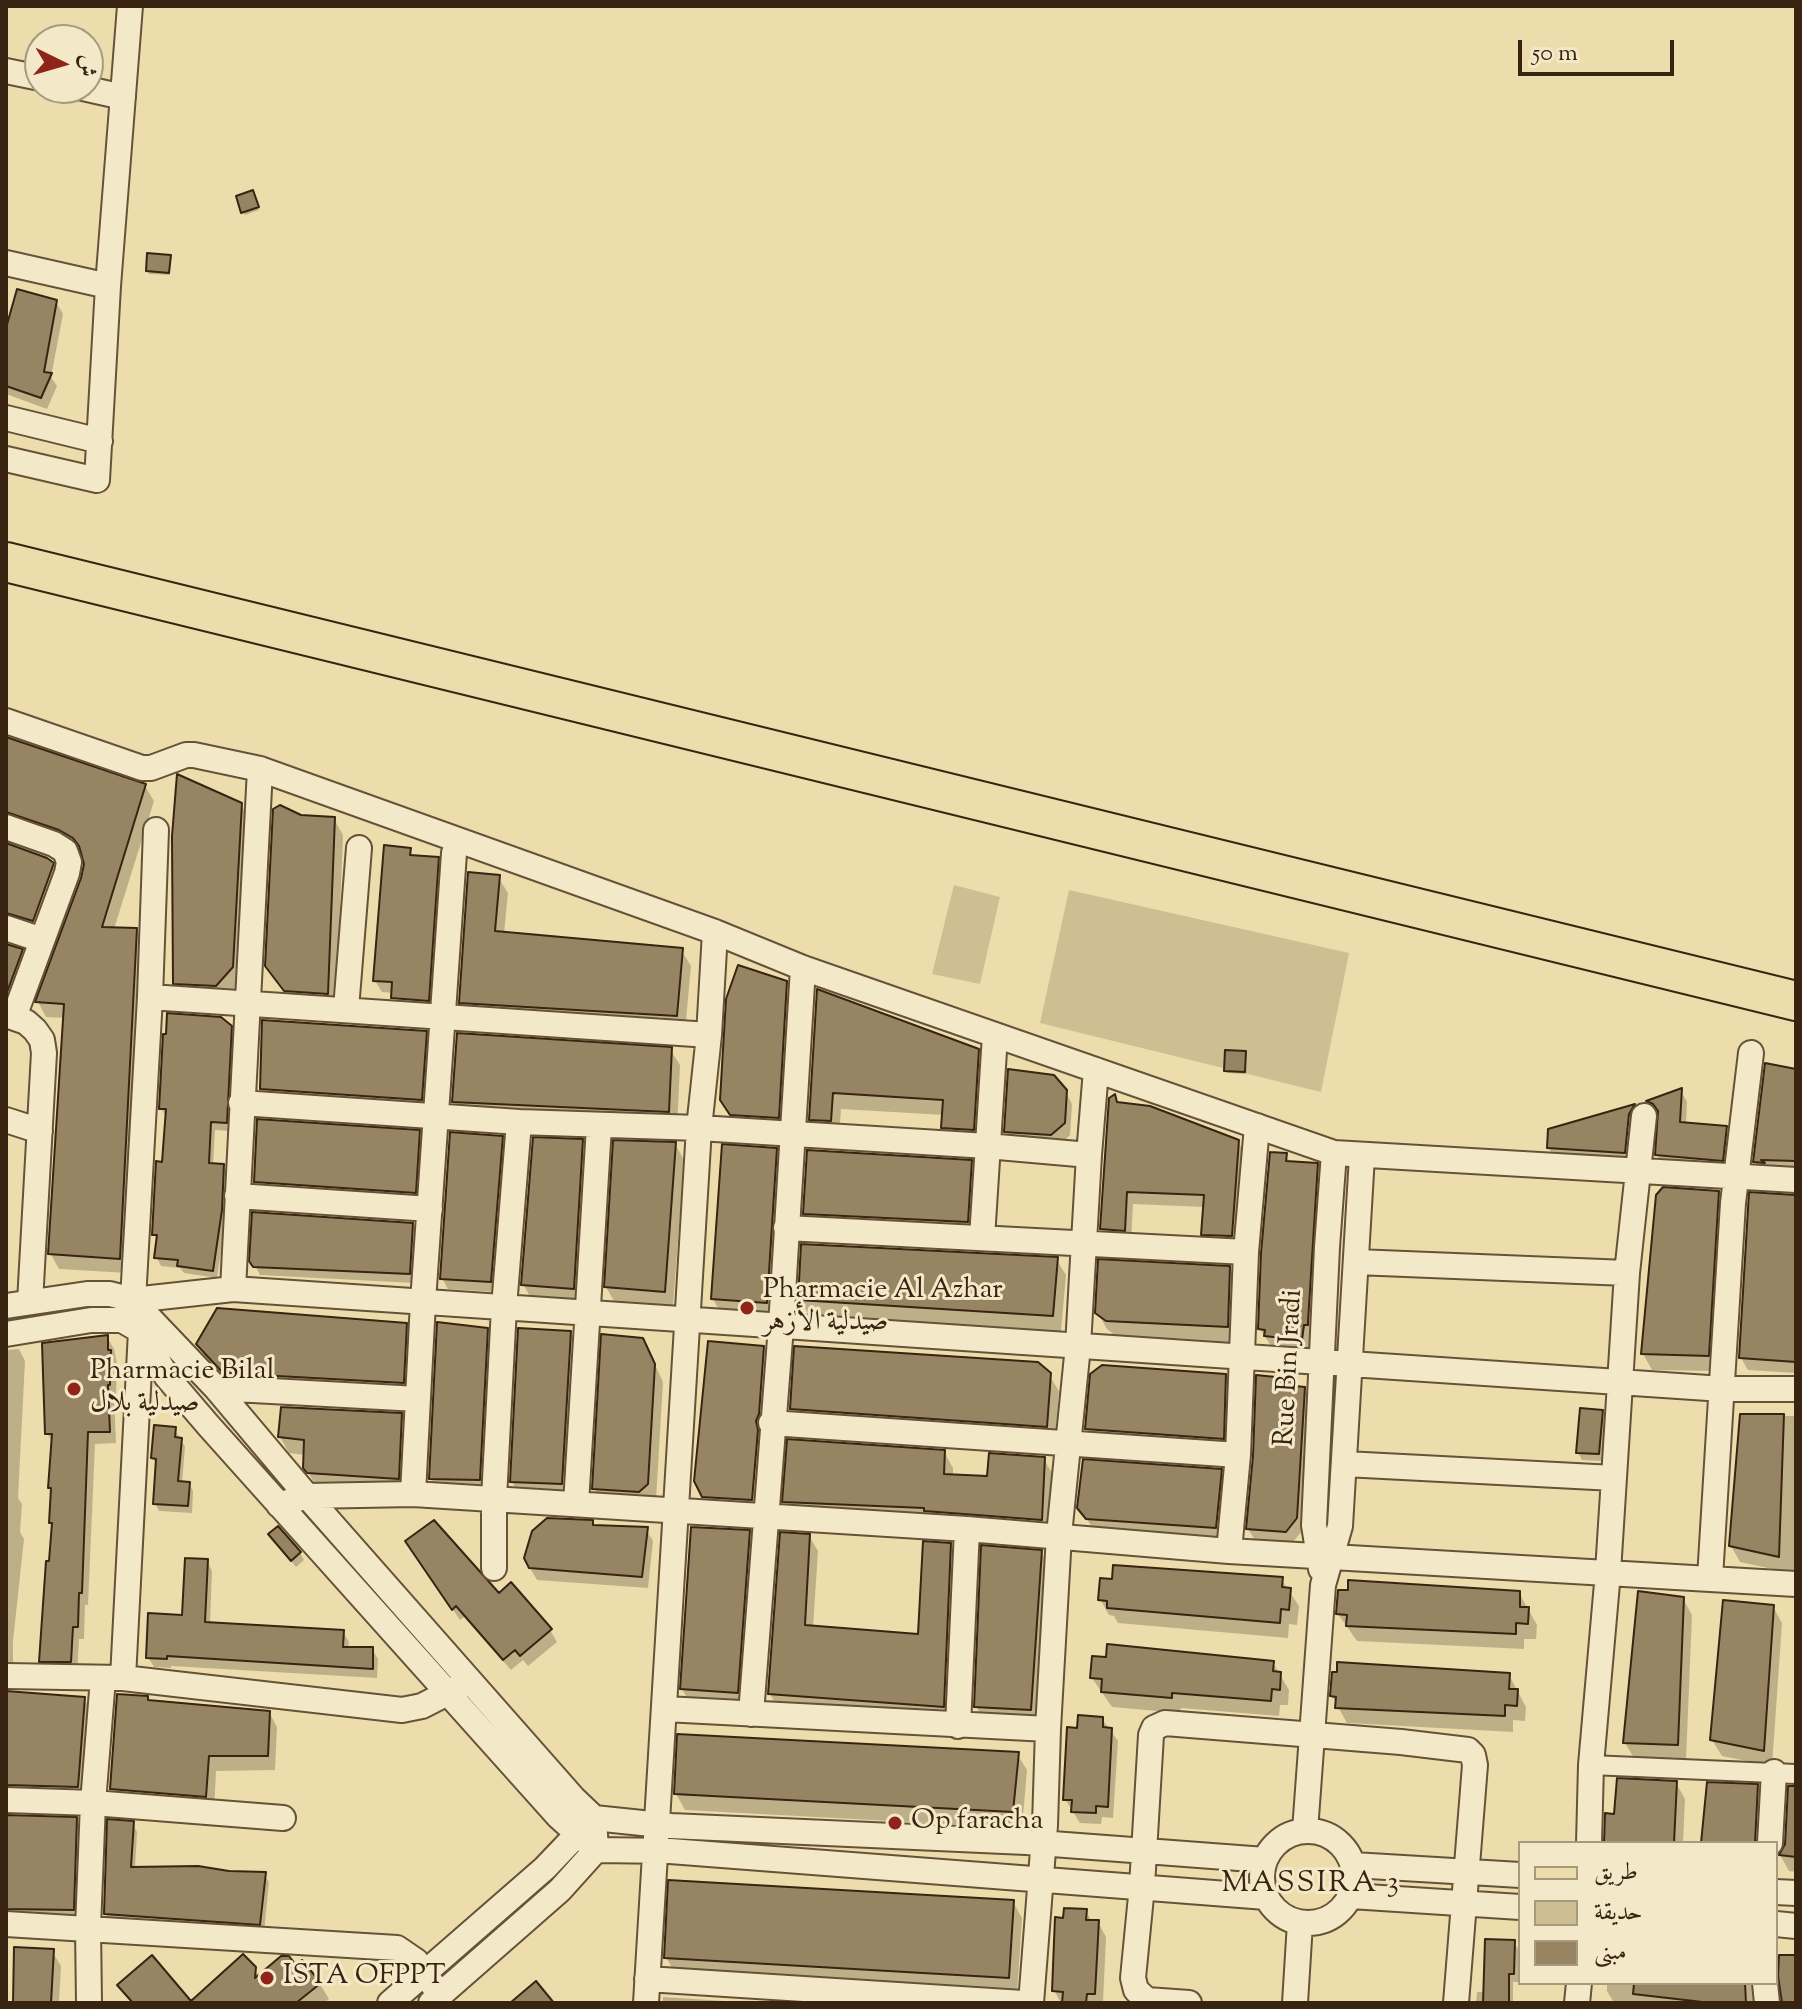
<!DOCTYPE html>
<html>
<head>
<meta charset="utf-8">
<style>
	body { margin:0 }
	#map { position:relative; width:1802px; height:2009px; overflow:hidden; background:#edddac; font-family:"Sorts Mill Goudy",Amiri,serif }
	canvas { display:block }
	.frame { position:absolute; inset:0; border:8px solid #382411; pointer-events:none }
	.legend { position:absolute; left:1518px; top:1841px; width:260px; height:144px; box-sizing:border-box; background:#f3e9c9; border:2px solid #a89a7f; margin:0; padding:10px 14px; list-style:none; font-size:24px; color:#382411 }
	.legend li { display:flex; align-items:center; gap:16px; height:40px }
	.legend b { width:40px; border:2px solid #a89a7f }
	.north { position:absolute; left:24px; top:24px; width:80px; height:80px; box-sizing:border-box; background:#f3e9c9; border:2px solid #a89a7f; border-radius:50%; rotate:95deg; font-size:22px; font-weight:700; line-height:32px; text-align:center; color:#382411 }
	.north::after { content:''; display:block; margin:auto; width:28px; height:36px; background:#8f2418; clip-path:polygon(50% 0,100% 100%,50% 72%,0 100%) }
	.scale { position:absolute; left:1518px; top:40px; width:156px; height:36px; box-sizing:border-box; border:4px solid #382411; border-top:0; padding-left:10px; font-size:24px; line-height:28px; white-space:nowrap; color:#382411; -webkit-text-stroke:6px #f3e9c9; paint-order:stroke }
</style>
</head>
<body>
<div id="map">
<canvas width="1802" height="2009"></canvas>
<div class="frame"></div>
<ul class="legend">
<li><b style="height:10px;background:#edddac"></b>طريق</li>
<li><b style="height:22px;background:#cebe92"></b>حديقة</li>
<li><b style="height:22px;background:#968462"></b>مبنى</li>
</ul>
<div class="north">ش</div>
<div class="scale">50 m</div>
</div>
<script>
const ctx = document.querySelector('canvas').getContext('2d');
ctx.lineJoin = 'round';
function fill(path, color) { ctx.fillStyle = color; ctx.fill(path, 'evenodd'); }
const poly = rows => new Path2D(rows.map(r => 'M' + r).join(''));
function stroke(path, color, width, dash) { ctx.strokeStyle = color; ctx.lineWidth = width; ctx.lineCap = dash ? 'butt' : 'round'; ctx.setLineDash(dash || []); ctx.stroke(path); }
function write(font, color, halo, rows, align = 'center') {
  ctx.font = font + ' "Sorts Mill Goudy",Amiri,serif'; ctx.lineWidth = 6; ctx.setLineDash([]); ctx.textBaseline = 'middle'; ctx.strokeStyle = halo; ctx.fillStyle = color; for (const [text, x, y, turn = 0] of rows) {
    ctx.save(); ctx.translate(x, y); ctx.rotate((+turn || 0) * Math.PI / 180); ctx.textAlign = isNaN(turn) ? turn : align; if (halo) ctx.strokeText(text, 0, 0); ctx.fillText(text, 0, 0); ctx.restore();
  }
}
const green = poly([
	[954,885,1000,897,980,984,932,974],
	[1069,890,1349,953,1321,1092,1040,1023]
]);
const shadow = poly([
	[254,195,259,210,245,215,243,212],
	[170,257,170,275,149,274,148,271],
	[56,302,63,314,51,377,57,386,47,409,6,394,6,335],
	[6,763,145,786,154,801,114,929,136,930,145,945,128,1273,59,1269,50,1253,65,1018,46,1017,38,1002,83,878,85,857,70,845,6,830],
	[241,805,250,821,241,984,225,1002,184,999,175,983],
	[301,817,334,819,343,835,336,1009,295,1007,267,965],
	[6,844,52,865,61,880,42,936,6,933],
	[409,849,414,857,438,859,444,871,434,1012,400,1010,394,993,382,992,375,981],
	[498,877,508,893,504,934,681,950,691,966,685,1031,470,1018,461,1002],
	[6,945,22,951,30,966,6,1018],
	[786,983,795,999,787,1133,741,1130,722,1099],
	[819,992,978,1051,987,1067,982,1145,953,1144,943,1128,944,1115,841,1109,839,1137,820,1135,811,1119],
	[230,1028,235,1036,230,1131,215,1130,213,1166,223,1166,228,1174,226,1219,217,1278,184,1273,180,1268,161,1266,157,1258,158,1242,154,1234,163,1164,166,1117,161,1108],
	[425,1033,435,1049,430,1116,271,1105,262,1089],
	[670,1049,680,1065,677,1127,463,1118,454,1102],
	[1245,1053,1246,1074,1227,1073,1226,1070],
	[1796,1071,1796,1173,1762,1174,1755,1162],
	[1065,1091,1072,1104,1070,1135,1058,1146,1013,1143,1006,1131],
	[1681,1091,1687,1102,1686,1124,1726,1128,1733,1139,1729,1172,1664,1166,1657,1155,1660,1115,1655,1113,1649,1102],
	[1114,1097,1119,1104,1238,1142,1246,1155,1239,1249,1211,1247,1203,1234,1205,1207,1133,1204,1131,1243,1109,1242,1102,1229],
	[1634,1106,1640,1117,1631,1164,1555,1159,1549,1148],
	[419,1132,428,1148,424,1208,265,1198,256,1182],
	[502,1138,508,1148,496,1292,448,1289,442,1278],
	[582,1141,591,1157,582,1305,532,1300,523,1284],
	[675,1144,684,1160,673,1307,615,1303,606,1287],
	[776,1150,785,1166,776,1318,722,1315,713,1299],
	[1286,1155,1290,1163,1317,1165,1326,1181,1311,1355,1275,1352,1260,1329],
	[971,1162,980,1178,976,1238,814,1229,805,1213],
	[1718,1192,1727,1208,1717,1371,1652,1370,1643,1354],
	[1796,1196,1796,1373,1748,1370,1741,1358],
	[412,1225,417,1234,414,1283,260,1275,252,1260],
	[1056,1259,1066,1275,1061,1331,809,1315,800,1299],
	[1229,1268,1238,1284,1236,1343,1117,1337,1107,1329,1097,1312],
	[406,1325,415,1341,412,1399,234,1389,207,1360,198,1344],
	[487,1330,496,1346,488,1496,440,1494,431,1478],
	[570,1333,580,1349,570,1500,521,1498,512,1482],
	[107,1337,114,1349,117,1364,116,1397,114,1397,116,1443,95,1444,88,1605,85,1605,84,1639,79,1639,77,1674,48,1673,41,1661,53,1527,51,1522,53,1492,50,1488,53,1444,47,1433],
	[763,1347,772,1363,761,1516,713,1513,704,1496],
	[19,1349,25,1361,18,1498,22,1504,20,1532,24,1539,13,1641,13,1672,6,1672,6,1350],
	[651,1356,663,1382,656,1500,603,1504,594,1488],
	[1049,1375,1059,1391,1055,1442,801,1425,792,1409],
	[1225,1376,1234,1392,1232,1454,1096,1445,1087,1429],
	[1295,1381,1299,1388,1304,1389,1311,1400,1303,1530,1292,1543,1255,1540,1248,1529,1255,1457],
	[1601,1412,1606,1419,1602,1461,1582,1460,1578,1452],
	[401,1415,410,1431,407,1494,315,1484,305,1467,305,1455,289,1453,280,1437],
	[1742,1416,1796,1416,1796,1574,1740,1562,1731,1546],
	[174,1428,185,1447,182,1483,189,1484,193,1491,192,1513,159,1511,155,1503,157,1465,153,1458],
	[944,1452,953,1468,953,1476,989,1478,1044,1459,1053,1475,1050,1536,794,1518,784,1502],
	[1220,1471,1230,1487,1224,1543,1097,1535,1079,1507],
	[592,1522,594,1527,646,1529,653,1541,648,1588,537,1580,530,1568],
	[749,1532,758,1548,746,1708,691,1705,682,1689],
	[809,1536,818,1551,813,1628,920,1636,950,1545,959,1560,952,1721,778,1709,770,1694],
	[275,1541,300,1553,304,1560,296,1567],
	[1041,1552,1050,1568,1039,1726,985,1722,976,1706],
	[414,1553,499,1596,550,1630,557,1642,528,1666,523,1660,511,1670,464,1617,460,1620],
	[207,1561,212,1571,210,1624,343,1632,349,1642,348,1649,372,1649,378,1659,377,1678,171,1666,171,1668,154,1667,148,1657,184,1617],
	[1281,1579,1299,1606,1297,1625,1289,1624,1288,1638,1118,1623,1114,1616,1109,1615,1100,1599],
	[1519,1593,1537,1625,1536,1639,1524,1639,1524,1649,1357,1641,1338,1614],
	[1683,1599,1692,1615,1686,1760,1634,1758,1625,1743],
	[1773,1607,1782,1623,1772,1766,1722,1756,1712,1740],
	[1273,1663,1289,1690,1288,1705,1280,1705,1279,1716,1181,1708,1180,1713,1112,1707,1092,1678],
	[1509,1675,1526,1707,1525,1721,1513,1720,1513,1732,1347,1723,1332,1696],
	[6,1693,84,1699,93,1714,85,1802,6,1804],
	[147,1698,150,1703,269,1712,277,1727,275,1770,216,1771,214,1811,121,1804,112,1789],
	[1102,1719,1118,1741,1113,1818,1102,1817,1101,1824,1080,1823,1065,1799,1079,1730],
	[1017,1754,1027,1770,1022,1828,685,1810,676,1794],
	[1676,1783,1685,1799,1683,1843,1606,1843,1616,1816],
	[1757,1786,1766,1802,1764,1843,1703,1843],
	[1796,1788,1796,1872,1789,1871,1780,1855,1787,1844],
	[6,1817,76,1819,85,1834,81,1925,6,1923],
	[132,1823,137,1832,135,1869,264,1874,269,1882,264,1933,111,1922,106,1914],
	[1013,1902,1022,1918,1017,1994,675,1973,666,1957],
	[1086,1911,1092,1922,1098,1922,1106,1937,1103,2003,1061,2003,1054,1990,1065,1920],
	[1514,1942,1519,1951,1518,1982,1513,1982,1513,2003,1476,2003,1477,1992,1485,1992],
	[52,1951,61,1966,59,2003,15,2003],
	[254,1968,259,1977,295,1968,320,1984,329,1999,324,2003,192,2003],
	[1607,1983,1753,1983,1753,2003,1614,2003,1607,1991],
	[663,1997,756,2003,663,2003]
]);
const building = poly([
	[253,190,259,207,241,213,236,196,253,190],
	[147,253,171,255,169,273,146,271,147,253],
	[17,289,57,300,44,372,52,373,41,398,6,386,6,328,17,289],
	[6,737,146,784,102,927,137,928,120,1259,48,1254,64,1004,35,1002,81,878,84,864,79,846,73,838,59,830,6,812,6,737],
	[177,774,242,803,233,967,216,986,173,984,172,836,177,774],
	[280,805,301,815,335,817,328,994,284,991,265,966,273,809,280,805],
	[6,843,47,858,54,863,33,921,6,913,6,843],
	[384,845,411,848,410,855,439,857,429,1001,391,998,392,982,373,981,384,845],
	[468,872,500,875,495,931,683,948,677,1016,459,1003,468,872],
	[6,944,23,949,6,995,6,944],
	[738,965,787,981,779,1118,730,1115,720,1100,726,999,738,965],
	[817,989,979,1049,974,1130,941,1128,943,1100,833,1093,831,1121,809,1120,817,989],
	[167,1013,221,1017,232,1026,227,1123,211,1122,209,1163,224,1164,222,1210,213,1271,177,1266,178,1260,154,1258,157,1235,152,1235,156,1161,162,1162,166,1109,159,1109,163,1034,166,1034,167,1013],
	[262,1020,427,1031,422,1100,260,1089,262,1020],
	[457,1033,672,1047,669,1112,452,1102,457,1033],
	[1225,1050,1246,1051,1245,1072,1224,1071,1225,1050],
	[1765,1063,1796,1069,1796,1161,1761,1160,1765,1163,1753,1162,1765,1063],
	[1008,1069,1054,1075,1067,1090,1065,1123,1051,1135,1004,1132,1008,1069],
	[1682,1088,1680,1122,1727,1126,1723,1161,1655,1155,1658,1111,1653,1104,1646,1101,1682,1088],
	[1115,1094,1117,1102,1150,1106,1239,1140,1232,1236,1201,1235,1204,1195,1127,1192,1125,1231,1100,1229,1109,1098,1115,1094],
	[1635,1104,1629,1114,1625,1153,1547,1148,1548,1129,1635,1104],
	[257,1119,420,1130,416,1193,254,1182,257,1119],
	[450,1132,503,1136,491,1282,440,1279,450,1132],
	[533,1137,583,1139,574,1289,521,1285,533,1137],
	[613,1140,676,1142,665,1292,604,1287,613,1140],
	[722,1144,777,1148,767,1303,711,1299,722,1144],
	[807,1150,972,1160,968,1222,803,1214,807,1150],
	[1270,1152,1287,1153,1286,1161,1318,1163,1308,1322,1308,1325,1304,1325,1302,1340,1264,1336,1265,1330,1258,1329,1261,1253,1270,1152],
	[1663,1187,1719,1191,1709,1356,1641,1354,1656,1195,1663,1187],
	[1749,1192,1796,1195,1796,1362,1739,1358,1749,1192],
	[252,1212,413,1223,410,1274,253,1267,249,1261,252,1212],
	[801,1244,1058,1257,1053,1316,798,1300,801,1244],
	[1098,1259,1230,1266,1228,1327,1106,1321,1095,1313,1098,1259],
	[217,1308,407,1323,404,1383,223,1373,196,1344,217,1308],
	[437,1322,488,1328,480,1480,429,1479,437,1322],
	[518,1328,571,1331,562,1484,510,1482,518,1328],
	[601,1334,643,1338,655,1364,648,1484,639,1492,592,1489,601,1334],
	[108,1335,108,1350,111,1350,110,1385,108,1385,110,1432,88,1432,82,1593,79,1593,78,1627,73,1627,71,1662,39,1662,46,1561,49,1561,52,1523,49,1523,51,1488,48,1488,52,1434,45,1434,42,1343,108,1335],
	[708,1341,764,1346,759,1414,756,1421,758,1430,752,1500,702,1497,694,1481,708,1341],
	[794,1346,1038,1362,1051,1373,1047,1427,790,1409,794,1346],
	[1102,1365,1226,1374,1224,1439,1085,1429,1090,1374,1102,1365],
	[1256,1375,1296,1379,1295,1386,1305,1387,1297,1518,1286,1532,1246,1529,1253,1456,1256,1375],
	[281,1407,402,1413,399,1479,307,1473,303,1468,304,1440,278,1437,281,1407],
	[1580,1408,1603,1410,1599,1454,1576,1453,1580,1408],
	[1740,1414,1784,1414,1779,1557,1729,1546,1740,1414],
	[154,1425,176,1427,175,1437,182,1438,178,1481,190,1482,188,1506,153,1504,156,1459,151,1458,154,1425],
	[787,1439,945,1450,944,1474,987,1476,989,1453,1045,1457,1042,1520,924,1511,924,1508,782,1502,787,1439],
	[1083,1459,1222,1469,1216,1528,1086,1519,1077,1508,1083,1459],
	[547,1518,593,1520,593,1525,648,1527,642,1577,529,1568,524,1558,532,1531,547,1518],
	[434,1520,499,1593,511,1582,552,1629,520,1656,515,1650,503,1660,456,1606,452,1610,405,1541,434,1520],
	[278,1526,301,1552,291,1561,268,1534,278,1526],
	[691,1527,750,1530,738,1693,680,1689,691,1527],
	[780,1532,810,1534,805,1625,918,1634,923,1541,951,1543,944,1707,768,1694,780,1532],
	[981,1545,1042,1550,1031,1710,974,1707,981,1545],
	[185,1558,208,1559,205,1622,344,1630,343,1647,373,1647,373,1669,167,1656,167,1659,146,1658,148,1613,182,1615,185,1558],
	[1113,1565,1283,1577,1282,1587,1291,1588,1289,1610,1281,1609,1280,1623,1107,1608,1107,1601,1098,1600,1100,1578,1112,1579,1113,1565],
	[1348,1580,1520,1591,1520,1607,1529,1607,1528,1624,1516,1623,1516,1634,1346,1626,1347,1615,1336,1614,1338,1590,1348,1590,1348,1580],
	[1638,1591,1684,1597,1678,1745,1623,1743,1638,1591],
	[1723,1600,1774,1605,1764,1751,1710,1740,1723,1600],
	[1107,1644,1274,1661,1273,1671,1281,1672,1280,1690,1272,1689,1271,1701,1172,1693,1172,1698,1101,1692,1102,1679,1090,1678,1092,1656,1106,1657,1107,1644],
	[1337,1662,1510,1673,1509,1689,1518,1689,1517,1706,1505,1705,1505,1716,1335,1708,1336,1697,1330,1696,1332,1672,1337,1672,1337,1662],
	[6,1691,85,1697,78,1787,6,1785,6,1691],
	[117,1694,148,1696,148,1700,270,1711,268,1756,209,1756,206,1797,110,1789,117,1694],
	[1078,1715,1103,1717,1103,1727,1112,1728,1108,1807,1096,1806,1096,1813,1071,1812,1072,1800,1063,1800,1067,1727,1077,1728,1078,1715],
	[677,1734,1019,1752,1013,1812,674,1794,677,1734],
	[1617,1778,1677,1781,1674,1843,1604,1843,1605,1813,1614,1814,1617,1778],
	[1707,1782,1758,1784,1755,1843,1701,1843,1707,1782],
	[1788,1786,1796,1786,1796,1857,1779,1855,1785,1844,1788,1786],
	[6,1815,77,1817,74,1910,6,1909,6,1815],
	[107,1819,134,1821,131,1867,198,1866,229,1871,266,1872,260,1925,104,1914,107,1819],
	[668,1880,1014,1900,1009,1978,664,1958,668,1880],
	[1064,1908,1087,1909,1086,1920,1099,1920,1095,1994,1087,1994,1086,2003,1062,2003,1063,1992,1052,1991,1055,1917,1063,1918,1064,1908],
	[1485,1939,1515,1940,1514,1974,1509,1974,1509,2003,1483,2003,1485,1939],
	[14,1947,54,1949,51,2003,13,2003,14,1947],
	[243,1954,256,1967,255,1978,281,1956,289,1956,296,1965,302,1960,321,1983,296,2003,133,2003,117,1985,152,1955,191,2001,243,1954],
	[1779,1955,1796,1955,1796,2003,1782,2003,1778,1976,1779,1955],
	[536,1981,554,2003,510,2003,536,1981],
	[1634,1983,1745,1983,1746,2003,1711,2003,1633,1994,1634,1983]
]);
const pedestrian = poly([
	[1591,1765,1796,1774]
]);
const minor = poly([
	[6,71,40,78],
	[83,88,123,97],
	[6,263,108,286],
	[6,418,100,441],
	[6,459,97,480,108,286,130,6],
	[6,721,142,768,151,768,186,755,194,755,260,769,715,932,803,968,1334,1153,1796,1180],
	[6,827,54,844,65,851,69,862,67,873,14,1017],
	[6,928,42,940],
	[150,997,709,1035],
	[346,1009,359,848],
	[6,1015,26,1022,35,1030,42,1040,44,1053,30,1302],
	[241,1103,519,1122,699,1128,987,1146,1089,1155],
	[6,1120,40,1131],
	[237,1196,430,1209],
	[786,1228,1246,1252],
	[982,1238,995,1035],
	[1356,1262,1627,1273],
	[233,1289,260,769],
	[137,1305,216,1388,307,1496,574,1799,594,1818,671,1826,1026,1842,1265,1860],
	[6,1306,87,1294,110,1294,133,1300,233,1289,1723,1389,1796,1389],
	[6,1334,91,1320,122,1320,141,1331,167,1377,208,1425,558,1816,596,1850,670,1851,1266,1897],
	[216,1388,418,1399],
	[771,1423,1238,1455],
	[1345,1464,1614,1478],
	[413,1494,423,1302,454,853],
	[576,1504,599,1126],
	[279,1505,307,1496,413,1494,967,1529,1229,1551,1796,1584],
	[1229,1551,1238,1455,1246,1252,1257,1126],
	[494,1568,494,1499,504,1307,519,1122],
	[1321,1569,1314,1525,1327,1247,1334,1153],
	[1710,1578,1733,1203,1751,1053],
	[6,1676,123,1678,402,1710,422,1706,461,1686],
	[123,1678,141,1331,133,1300,150,997,156,830],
	[665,1709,1048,1729],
	[751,1714,781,1326,803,968],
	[958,1726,967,1529],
	[6,1800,93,1803,283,1818],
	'1262 1877a46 46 0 1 1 92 0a46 46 0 1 1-92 0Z',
	[1305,1831,1323,1585,1340,1526,1362,1156],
	[1589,1843,1591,1765,1608,1572,1627,1273,1644,1116],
	[1770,1843,1774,1772],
	[1353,1865,1520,1875],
	[1776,1892,1796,1893],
	[1351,1896,1520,1907],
	[6,1924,397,1948,416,1961,440,1995],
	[1776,1924,1796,1926],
	[647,1979,1023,2003],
	[1765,1983,1767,2003],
	[89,2003,88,1928,93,1803,103,1678],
	[390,2003,545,1868,586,1825],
	[431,2003,560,1890,596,1850,595,1834],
	[646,2003,699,1128,709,1035,715,932],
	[1031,2003,1045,1825,1048,1729,1059,1535,1078,1346,1089,1155,1096,1070],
	[1189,2003,1147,2000,1136,1990,1133,1978,1142,1886,1151,1735,1154,1728,1165,1723,1401,1742,1468,1750,1473,1755,1475,1765,1456,2003],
	[1295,2003,1300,1923],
	[1577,2003,1579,1983]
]);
const primary = poly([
	[6,562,1796,1001]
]);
const markers = [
	[747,1308,8,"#8f2418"],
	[74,1389,8,"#8f2418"],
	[895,1823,8,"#8f2418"],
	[267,1978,8,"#8f2418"]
];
const poiNames = [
	["Pharmacie Al Azhar",763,1292],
	["صيدلية الأزهر",763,1324],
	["Pharmacie Bilal",90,1373],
	["صيدلية بلال",90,1405],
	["Op faracha",911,1823],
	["ISTA OFPPT",283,1978]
];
const streetNames = [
	["Rue Bin Jradi",1291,1368,-87]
];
const neighbourhoodNames = [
	["MASSIRA 3",1311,1886]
];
fill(green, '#cebe92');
fill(shadow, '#0003');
fill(building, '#968462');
stroke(building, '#382411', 2);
stroke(pedestrian, '#655238', 22);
stroke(minor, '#655238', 28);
stroke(primary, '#382411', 42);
stroke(pedestrian, '#f3e9c9', 18);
stroke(minor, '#f3e9c9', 24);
stroke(primary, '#edddac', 38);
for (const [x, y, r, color] of markers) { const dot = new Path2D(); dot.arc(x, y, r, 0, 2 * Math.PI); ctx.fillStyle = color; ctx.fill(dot); stroke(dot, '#f3e9c9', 3); }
write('28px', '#382411', '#f3e9c9', poiNames, 'left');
write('28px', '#382411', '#f3e9c9', streetNames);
ctx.letterSpacing = '2px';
write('30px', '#382411', '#f3e9c9', neighbourhoodNames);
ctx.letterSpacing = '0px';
</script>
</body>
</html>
